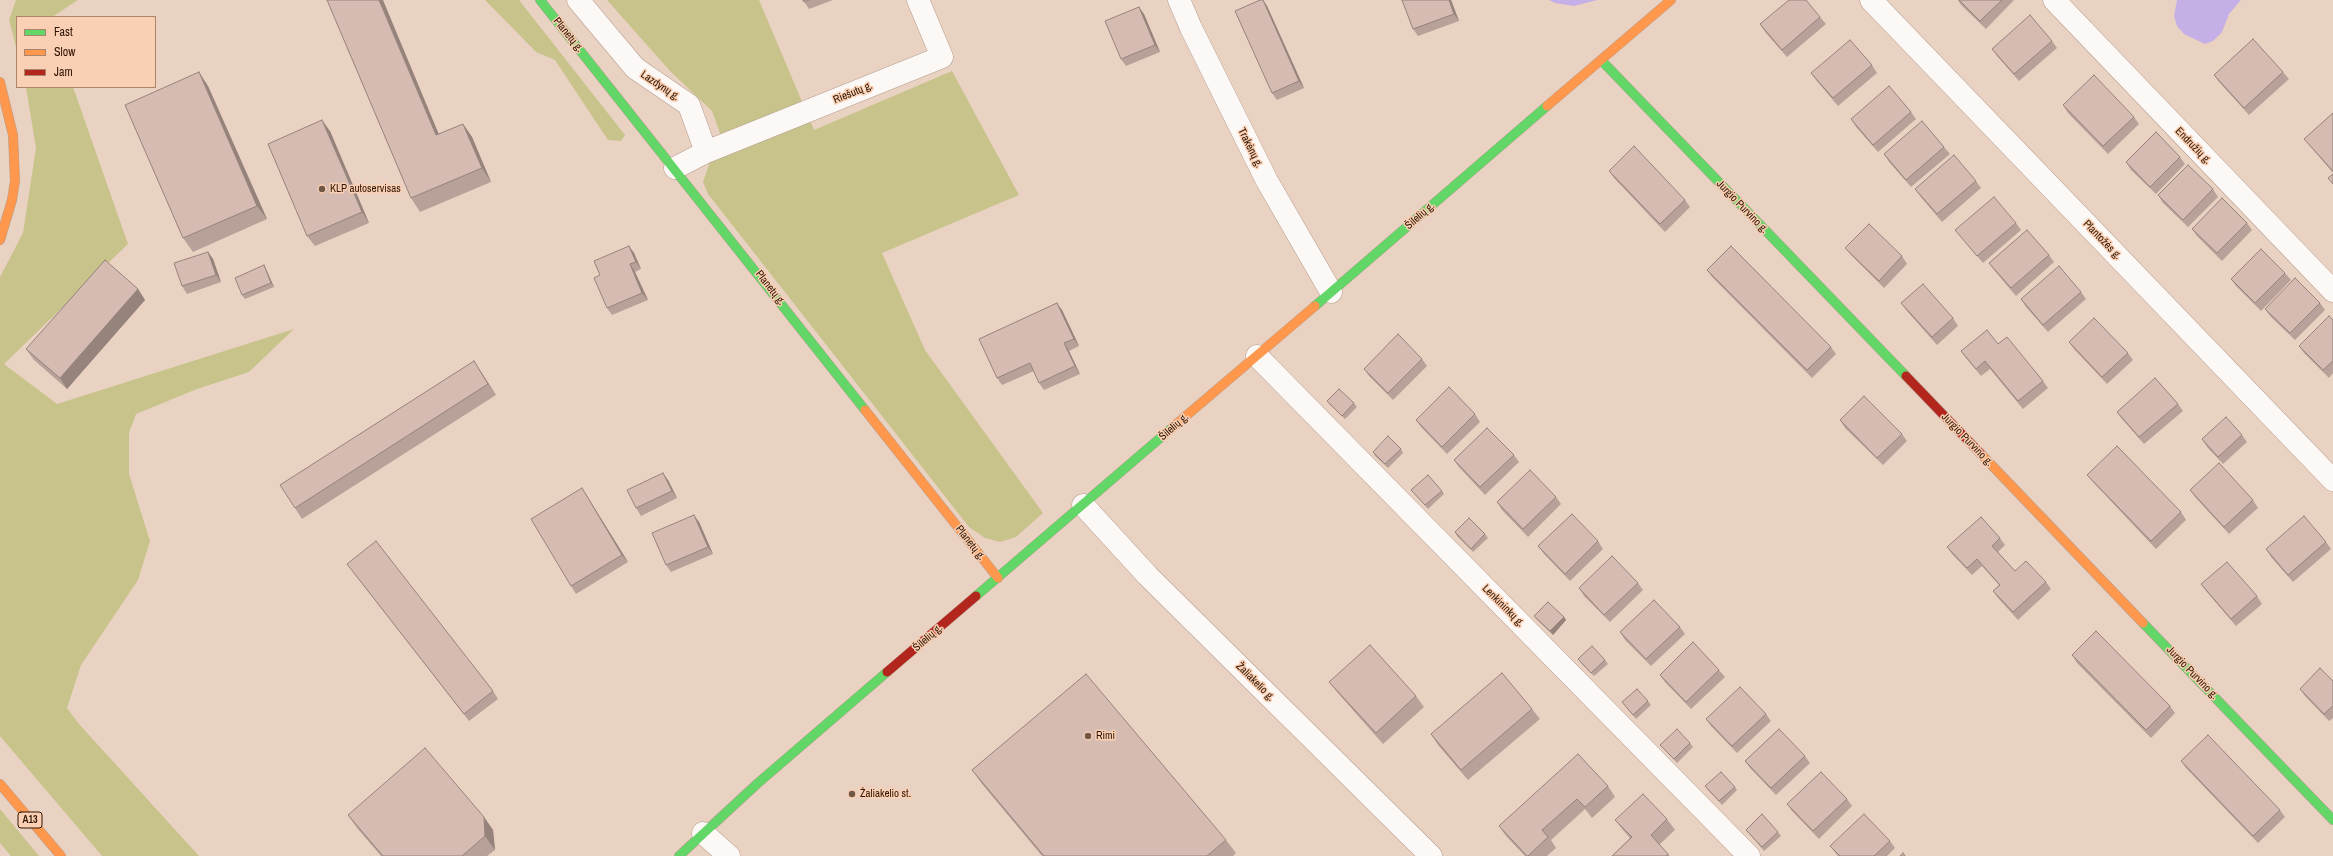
<!DOCTYPE html>
<html>
<head>
<meta charset="utf-8">
<style>
	body { margin:0 }
	#map { position:relative; width:2333px; height:856px; overflow:hidden; background:#ead2c3; font-family:"Archivo Narrow",sans-serif }
	canvas { display:block }
	.legend { position:absolute; left:16px; top:16px; width:140px; height:72px; box-sizing:border-box; background:#facfb3; border:1px solid #a9856d; margin:0; padding:5px 7px; list-style:none; font-size:12px; color:#2f1603 }
	.legend li { display:flex; align-items:center; gap:8px; height:20px }
	.legend b { width:20px; border:1px solid #a9856d }
</style>
</head>
<body>
<div id="map">
<canvas width="2333" height="856"></canvas>
<ul class="legend">
<li><b style="height:5px;background:#63d668"></b>Fast</li>
<li><b style="height:5px;background:#ff974d"></b>Slow</li>
<li><b style="height:5px;background:#b3261e"></b>Jam</li>
</ul>
</div>
<script>
const ctx = document.querySelector('canvas').getContext('2d');
ctx.lineJoin = 'round';
function fill(path, color) { ctx.fillStyle = color; ctx.fill(path, 'evenodd'); }
const poly = rows => new Path2D(rows.map(r => 'M' + r).join(''));
function stroke(path, color, width, dash) { ctx.strokeStyle = color; ctx.lineWidth = width; ctx.lineCap = dash ? 'butt' : 'round'; ctx.setLineDash(dash || []); ctx.stroke(path); }
function write(font, color, halo, rows, align = 'center') {
  ctx.font = font + ' "Archivo Narrow",sans-serif'; ctx.lineWidth = 3; ctx.setLineDash([]); ctx.textBaseline = 'middle'; ctx.strokeStyle = halo; ctx.fillStyle = color; for (const [text, x, y, turn = 0] of rows) {
    ctx.save(); ctx.translate(x, y); ctx.rotate((+turn || 0) * Math.PI / 180); ctx.textAlign = isNaN(turn) ? turn : align; if (halo) ctx.strokeText(text, 0, 0); ctx.fillText(text, 0, 0); ctx.restore();
  }
}
const green = poly([
	[16,0,78,0,52,17,17,17,17,51,9,20],
	[485,0,519,0,625,135,621,141,608,140,555,60,536,52],
	[607,0,759,0,814,130,952,71,1019,195,882,253,925,350,1043,513,1016,537,1000,542,985,538,969,527,708,194,703,182,720,133,712,111,670,71],
	[26,87,73,87,128,244,4,364,57,404,294,329,249,372,197,389,136,414,129,433,129,474,150,541,138,580,81,665,67,708,79,724,199,856,102,856,0,736,0,277,23,233,36,148],
	[0,809,39,856,11,856,0,843]
]);
const water = poly([
	[1549,0,1597,0,1574,6,1555,3],
	[2177,0,2241,0,2229,14,2222,32,2213,41,2205,44,2184,34,2177,26,2174,16]
]);
const street = poly([
	[578,0,635,68,689,105,706,152,675,168],
	[1179,0,1191,28,1267,181,1331,292],
	[1871,0,2333,480],
	[2054,0,2333,291],
	[706,152,942,57,918,0],
	[1257,356,1749,856],
	[1083,505,1148,576,1431,856],
	[703,833,729,856]
]);
const fast = poly([
	[540,0,865,410],
	[1601,60,1906,376],
	[1315,306,1547,106],
	[976,596,1173,427],
	[2143,623,2333,820],
	[679,856,758,783,887,672]
]);
const slow = poly([
	[0,82,13,135,15,181,12,200,0,240],
	[1547,106,1671,0],
	[865,410,998,578],
	[1173,427,1315,306],
	[1980,453,2143,623],
	[0,784,61,856]
]);
const jam = poly([
	[1906,376,1980,453],
	[887,672,976,596]
]);
const wall = poly([
	[803,0,833,0,809,9],
	[1263,0,1267,6,1304,88,1277,100,1272,93],
	[1402,0,1451,0,1459,21,1418,36,1413,29],
	[1958,0,2014,0,1986,29,1961,5],
	[1144,14,1160,52,1126,66,1121,59],
	[1820,17,1826,24,1787,57,1765,32,1760,24],
	[2052,41,2057,48,2019,81,1997,56,1992,49],
	[1872,65,1877,73,1838,106,1816,80,1811,73],
	[2283,72,2289,79,2249,115,2219,82,2214,75],
	[208,86,267,219,193,252,183,238],
	[2063,105,2134,117,2139,124,2108,154,2068,113],
	[1911,112,1916,119,1878,152,1856,127,1851,119],
	[2333,113,2333,173,2310,146,2304,139],
	[463,124,472,137,491,182,420,212,411,198,439,134],
	[330,131,369,223,315,246,307,236],
	[1944,147,1950,154,1911,187,1889,162,1884,154],
	[2180,157,2185,164,2156,194,2131,170,2126,162],
	[1609,171,1685,200,1690,207,1665,232,1614,178],
	[1976,181,1981,188,1942,222,1920,196,1915,189],
	[2213,189,2218,197,2188,227,2163,203,2158,195],
	[2016,223,2021,230,1983,263,1961,237,1955,230],
	[2247,223,2252,230,2222,261,2197,236,2192,229],
	[629,246,634,253,641,269,635,272,648,300,612,315,607,308,600,275],
	[1845,248,1902,256,1907,264,1884,288,1851,255],
	[208,252,213,259,221,282,187,294,182,286],
	[2049,255,2054,262,2016,296,1994,270,1989,263],
	[264,265,266,269,274,287,245,299,242,295],
	[1707,270,1831,347,1836,354,1812,378,1712,277],
	[2285,273,2291,280,2261,311,2236,286,2231,279],
	[138,289,145,300,67,389,34,360,26,349],
	[2081,292,2086,299,2048,332,2026,307,2021,299],
	[1901,303,1953,318,1958,326,1937,345,1906,310],
	[2320,303,2325,310,2295,340,2270,316,2265,309],
	[1062,310,1079,346,1069,351,1080,374,1044,390,1039,383,1034,371,1002,385,997,378],
	[2333,320,2333,373,2329,378,2304,353,2299,346],
	[2069,342,2128,353,2133,360,2107,384,2074,349],
	[1961,351,2043,381,2048,388,2023,409,1990,369,1981,376,1966,358],
	[1422,359,1427,366,1393,400,1369,376,1364,369],
	[474,361,496,395,302,519,295,508],
	[1327,401,1354,403,1357,407,1345,419,1330,405],
	[2178,404,2183,411,2144,444,2122,419,2117,412],
	[1475,414,1480,422,1447,454,1421,427,1416,420],
	[1840,420,1902,434,1907,441,1883,465,1845,428],
	[2242,435,2247,442,2223,464,2207,447,2202,439],
	[1401,449,1403,453,1388,468,1375,456,1373,452],
	[1514,455,1519,462,1485,495,1459,467,1454,460],
	[2087,475,2181,512,2186,520,2156,549,2093,482],
	[668,480,677,498,641,516,636,508],
	[1411,490,1442,491,1444,494,1428,509],
	[2190,490,2253,500,2258,508,2229,534,2195,497],
	[587,496,628,562,576,594,571,586],
	[1556,497,1561,504,1528,537,1502,510,1497,502],
	[699,522,713,554,671,572,666,565],
	[1455,532,1485,534,1488,538,1473,552,1457,536],
	[2000,538,2005,545,1998,552,2015,571,2046,582,2051,589,2018,620,1998,598,1993,591,1999,585,1982,566,1972,575,1952,554,1947,547],
	[1598,541,1603,549,1570,581,1544,554,1538,546],
	[2326,542,2331,549,2293,582,2271,557,2266,549],
	[347,564,493,691,498,699,469,721],
	[1638,583,1643,590,1610,622,1584,596,1579,588],
	[2201,584,2257,596,2262,604,2236,626,2206,591],
	[1534,616,1564,617,1566,620,1553,635,1537,620],
	[1680,627,1685,634,1651,666,1625,640,1620,632],
	[2072,655,2170,706,2175,713,2151,738,2077,663],
	[1578,659,1605,660,1608,664,1594,676,1581,663],
	[1719,670,1725,677,1691,709,1665,682,1660,675],
	[2333,681,2333,718,2329,721,2305,696,2300,689],
	[1329,682,1416,696,1424,707,1383,744,1337,692],
	[1648,701,1651,705,1636,719,1622,702],
	[1532,709,1540,719,1468,780,1438,745,1431,734],
	[1766,714,1771,721,1737,753,1711,726,1706,719],
	[1690,743,1693,747,1677,763,1663,748,1660,745],
	[1805,756,1810,763,1776,795,1750,768,1745,761],
	[2181,761,2280,810,2285,817,2258,843,2186,768],
	[972,770,1226,840,1236,853,1233,856,1042,856,982,784],
	[1608,786,1615,797,1592,818,1585,809,1551,840,1556,848,1547,856,1525,856,1506,836,1499,826],
	[1705,786,1735,787,1737,790,1722,805,1708,790],
	[1847,799,1852,806,1819,839,1792,811,1787,804],
	[348,815,484,817,493,830,495,850,487,856,381,856,357,828],
	[1667,819,1675,830,1659,845,1670,856,1612,856,1630,838,1623,830,1615,820],
	[1746,830,1778,832,1781,836,1764,851],
	[1890,841,1895,848,1887,856,1838,856,1830,846]
]);
const shadedWall = poly([
	[379,0,383,0,445,149,436,135],
	[1263,0,1267,6,1304,88,1299,81],
	[1449,0,1451,0,1459,21,1454,14],
	[1139,7,1144,14,1160,52,1155,45],
	[199,72,208,86,267,219,257,206],
	[322,120,330,131,369,223,362,212],
	[463,124,472,137,491,182,482,168],
	[629,246,634,253,641,269,636,262],
	[208,252,213,259,221,282,216,275],
	[630,264,635,272,648,300,642,293],
	[264,265,266,269,274,287,271,283],
	[138,289,145,300,67,389,60,378],
	[1057,303,1062,310,1079,346,1074,339],
	[1064,343,1069,351,1080,374,1075,366],
	[474,361,481,372,496,395,488,384],
	[663,473,668,480,677,498,672,491],
	[582,488,587,496,628,562,622,555],
	[694,515,699,522,713,554,708,547],
	[1564,617,1566,620,1553,635,1550,631],
	[484,817,493,830,495,850,485,836]
]);
const building = poly([
	[327,0,379,0,436,135,463,124,482,168,411,198,327,0],
	[803,0,809,0,804,2,803,0],
	[1260,0,1263,0,1299,81,1272,93,1235,11,1260,0],
	[1402,0,1449,0,1454,14,1413,29,1402,0],
	[1789,0,1806,0,1820,17,1782,50,1760,24,1789,0],
	[1959,0,2002,0,1980,21,1959,0],
	[1139,7,1155,45,1121,59,1105,21,1139,7],
	[2030,15,2052,41,2014,74,1992,49,2030,15],
	[2253,39,2283,72,2244,108,2214,75,2253,39],
	[1850,40,1872,65,1833,98,1811,73,1850,40],
	[199,72,257,206,183,238,125,105,199,72],
	[2094,75,2134,117,2103,146,2063,105,2094,75],
	[1889,86,1911,112,1873,145,1851,119,1889,86],
	[2333,113,2333,171,2304,139,2333,113],
	[322,120,362,212,307,236,268,144,322,120],
	[1922,121,1944,147,1906,180,1884,154,1922,121],
	[2156,132,2180,157,2150,187,2126,162,2156,132],
	[1634,146,1685,200,1660,224,1609,171,1634,146],
	[1954,155,1976,181,1937,214,1915,189,1954,155],
	[2188,165,2213,189,2183,220,2158,195,2188,165],
	[2333,174,2333,184,2328,178,2333,174],
	[1994,197,2016,223,1977,256,1955,230,1994,197],
	[2222,198,2247,223,2217,253,2192,229,2222,198],
	[1869,224,1902,256,1879,281,1845,248,1869,224],
	[2027,230,2049,255,2011,288,1989,263,2027,230],
	[629,246,636,262,630,264,642,293,607,308,594,278,600,275,594,261,629,246],
	[1731,246,1831,347,1807,370,1707,270,1731,246],
	[2261,249,2285,273,2255,303,2231,279,2261,249],
	[208,252,216,275,182,286,174,263,208,252],
	[105,260,138,289,60,378,26,349,105,260],
	[264,265,271,283,242,295,235,278,264,265],
	[2059,266,2081,292,2043,325,2021,299,2059,266],
	[2295,278,2320,303,2290,333,2265,309,2295,278],
	[1923,284,1953,318,1932,337,1901,303,1923,284],
	[1057,303,1074,339,1064,343,1075,366,1039,383,1030,363,997,378,979,339,1057,303],
	[2329,316,2333,320,2333,361,2323,370,2299,346,2329,316],
	[2094,318,2128,353,2102,377,2069,342,2094,318],
	[1987,330,1998,344,2007,337,2043,381,2018,401,1985,361,1976,369,1961,351,1987,330],
	[1398,334,1422,359,1388,393,1364,369,1398,334],
	[474,361,488,384,295,508,280,485,474,361],
	[2155,378,2178,404,2139,437,2117,412,2155,378],
	[1449,387,1475,414,1442,447,1416,420,1449,387],
	[1339,389,1354,403,1342,416,1327,401,1339,389],
	[1864,396,1902,434,1877,458,1840,420,1864,396],
	[2226,417,2242,435,2218,457,2202,439,2226,417],
	[1487,428,1514,455,1480,487,1454,460,1487,428],
	[1388,436,1401,449,1385,464,1373,452,1388,436],
	[2117,446,2181,512,2151,541,2087,475,2117,446],
	[2219,463,2253,500,2224,527,2190,490,2219,463],
	[1530,470,1556,497,1523,529,1497,502,1530,470],
	[663,473,672,491,636,508,627,490,663,473],
	[1428,475,1442,491,1425,505,1411,490,1428,475],
	[582,488,622,555,571,586,531,519,582,488],
	[1572,514,1598,541,1565,574,1538,546,1572,514],
	[694,515,708,547,666,565,652,533,694,515],
	[2304,516,2326,542,2288,575,2266,549,2304,516],
	[1981,517,2000,538,1992,546,2015,571,2026,561,2046,582,2013,612,1993,591,2000,585,1977,559,1967,568,1947,547,1981,517],
	[1469,518,1485,534,1471,549,1455,532,1469,518],
	[376,541,493,691,464,714,347,564,376,541],
	[1612,556,1638,583,1604,615,1579,588,1612,556],
	[2227,562,2257,596,2231,619,2201,584,2227,562],
	[1654,600,1680,627,1646,659,1620,632,1654,600],
	[1548,602,1564,617,1550,631,1534,616,1548,602],
	[2096,631,2170,706,2146,730,2072,655,2096,631],
	[1693,642,1719,670,1686,702,1660,675,1693,642],
	[1370,645,1416,696,1376,733,1329,682,1370,645],
	[1592,646,1605,660,1591,673,1578,659,1592,646],
	[2320,668,2333,681,2333,706,2324,714,2300,689,2320,668],
	[1502,673,1532,709,1461,770,1431,734,1502,673],
	[1086,674,1226,840,1207,856,1044,856,972,770,1086,674],
	[1740,687,1766,714,1732,746,1706,719,1740,687],
	[1637,689,1648,701,1633,715,1622,702,1637,689],
	[1677,729,1690,743,1674,759,1660,745,1677,729],
	[1779,729,1805,756,1771,788,1745,761,1779,729],
	[2208,735,2280,810,2253,836,2181,761,2208,735],
	[425,748,484,817,485,836,462,856,383,856,348,815,425,748],
	[1578,754,1608,786,1585,807,1577,799,1542,830,1548,837,1528,856,1527,856,1499,826,1578,754],
	[1721,772,1735,787,1719,801,1705,786,1721,772],
	[1821,772,1847,799,1813,831,1787,804,1821,772],
	[1643,794,1667,819,1651,835,1668,854,1667,856,1612,856,1632,837,1615,820,1643,794],
	[1762,814,1778,832,1762,847,1746,830,1762,814],
	[1864,814,1890,841,1874,856,1840,856,1830,846,1864,814],
	[1903,853,1905,856,1900,856,1903,853]
]);
const markers = [
	[322,189,4,"#705846"],
	[1088,736,4,"#705846"],
	[852,794,4,"#705846"]
];
const shields = [
	[30,820,24]
];
const shieldNames = [
	["A13",30,820]
];
const streetNames = [
	["Planetų g.",568,35,51],
	["Lazdynų g.",660,86,34],
	["Riešutų g.",853,93,-22],
	["Endružių g.",2193,146,46],
	["Trakėnų g.",1250,148,64],
	["Jurgio Purvino g.",1742,207,46],
	["Šilelių g.",1420,216,-41],
	["Plantožės g.",2102,240,46],
	["Planetų g.",770,288,52],
	["Šilelių g.",1174,427,-41],
	["Jurgio Purvino g.",1967,440,46],
	["Planetų g.",970,543,52],
	["Lenkininkų g.",1503,606,45],
	["Šilelių g.",928,638,-41],
	["Jurgio Purvino g.",2192,673,46],
	["Žaliakelio g.",1255,682,45]
];
const poiNames = [
	["KLP autoservisas",330,189],
	["Rimi",1096,736],
	["Žaliakelio st.",860,794]
];
fill(green, '#c8c38b');
fill(water, '#c5afe7');
stroke(street, '#b49d8d', 23);
stroke(fast, '#b49d8d', 10);
stroke(slow, '#b49d8d', 10);
stroke(jam, '#b49d8d', 10);
stroke(street, '#fcf8f6', 22);
stroke(fast, '#63d668', 9);
stroke(slow, '#ff974d', 9);
stroke(jam, '#b3261e', 9);
fill(wall, '#b7a198');
fill(shadedWall, '#95837c');
fill(building, '#d5bbb1');
stroke(building, '#95837c', 1);
for (const [x, y, r, color] of markers) { const dot = new Path2D(); dot.arc(x, y, r, 0, 2 * Math.PI); ctx.fillStyle = color; ctx.fill(dot); stroke(dot, '#facfb3', 1.5); }
for (const [x, y, w] of shields) { const box = new Path2D(); box.roundRect(x - w / 2, y - 8, w, 16, 3); ctx.fillStyle = '#facfb3'; ctx.fill(box); stroke(box, '#2f1603', 1); }
write('bold 10px', '#2f1603', null, shieldNames);
write('11px', '#2f1603', '#facfb3', streetNames);
write('11px', '#2f1603', '#facfb3', poiNames, 'left');
</script>
</body>
</html>
